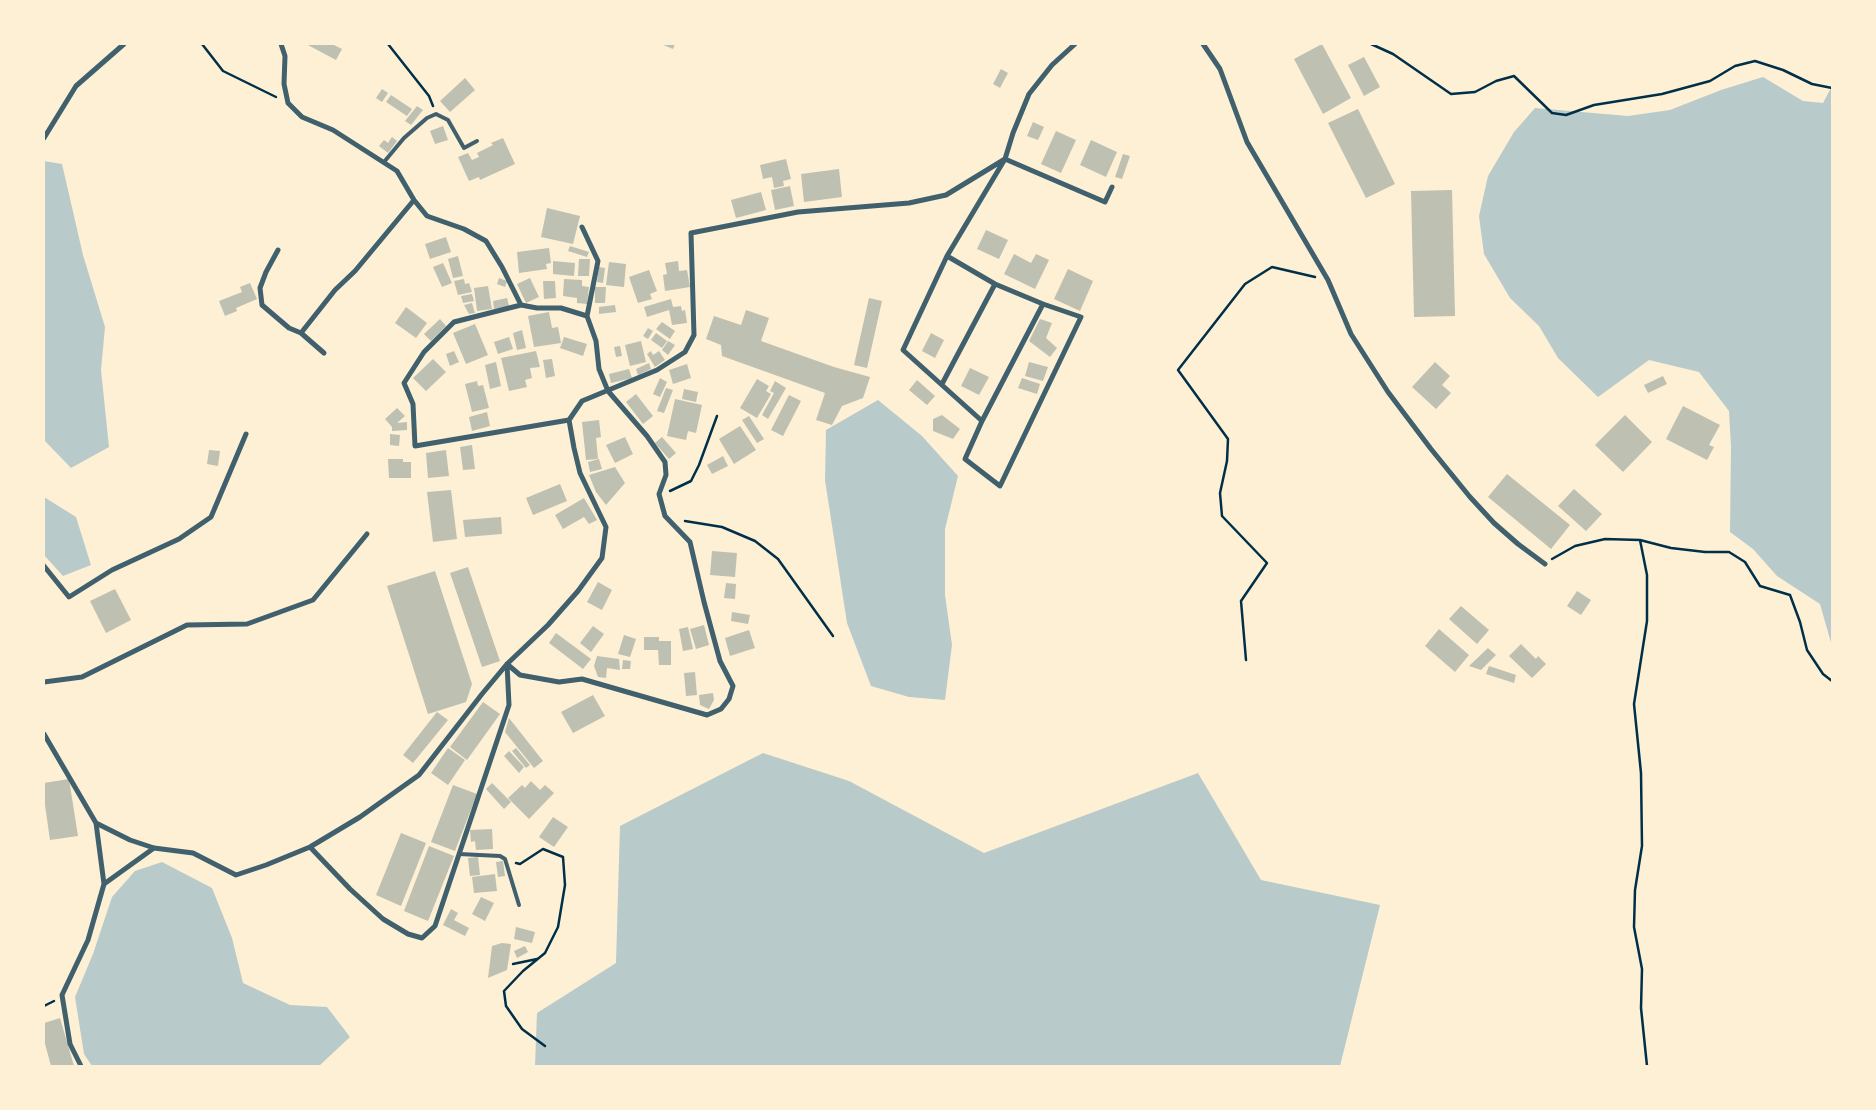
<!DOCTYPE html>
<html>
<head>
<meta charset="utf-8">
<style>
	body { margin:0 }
	#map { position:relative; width:1876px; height:1110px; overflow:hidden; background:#fdf0d5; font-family:"Exo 2",sans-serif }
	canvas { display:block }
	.frame { position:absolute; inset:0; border:45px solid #fdf0d5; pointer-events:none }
</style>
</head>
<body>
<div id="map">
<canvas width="1876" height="1110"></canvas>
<div class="frame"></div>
</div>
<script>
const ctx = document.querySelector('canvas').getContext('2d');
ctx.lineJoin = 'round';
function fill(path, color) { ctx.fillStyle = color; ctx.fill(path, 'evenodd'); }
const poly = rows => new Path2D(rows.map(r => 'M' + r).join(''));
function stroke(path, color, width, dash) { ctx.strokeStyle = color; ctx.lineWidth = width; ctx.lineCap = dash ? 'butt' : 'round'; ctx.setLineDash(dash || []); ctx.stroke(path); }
const green = poly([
	[1763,77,1803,101,1823,103,1832,86,1832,646,1820,604,1777,576,1753,549,1730,532,1731,447,1729,411,1699,372,1649,360,1598,397,1558,358,1539,326,1510,298,1484,254,1479,216,1488,176,1514,132,1535,108,1628,116,1670,110,1721,90],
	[44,161,62,164,83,255,105,327,101,370,109,447,71,468,44,440],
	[878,400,922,436,958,476,945,529,945,595,952,645,945,700,909,697,871,686,847,623,825,480,826,430],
	[44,497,76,517,91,565,63,576,44,555],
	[763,753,849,781,984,853,1198,773,1261,880,1380,905,1340,1066,535,1066,537,1013,616,963,620,826],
	[162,862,212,888,232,938,243,983,290,1005,327,1007,350,1037,319,1066,92,1066,84,1054,75,997,93,954,112,897,135,871]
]);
const building = poly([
	[306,44,332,44,342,49,336,60],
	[661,44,675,44,673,49],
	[1322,44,1351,98,1323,114,1294,59],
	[1364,57,1380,87,1364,96,1348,65],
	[1001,69,1008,73,1000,88,993,84],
	[465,78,475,90,450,112,440,101],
	[382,89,388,93,382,102,376,98],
	[391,95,412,109,407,116,386,102],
	[417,106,423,110,411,125,405,121],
	[1358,109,1395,184,1366,198,1328,123],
	[1033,122,1044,127,1038,140,1027,136],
	[443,126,448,140,435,144,430,131],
	[1056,131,1076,140,1061,173,1041,164],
	[392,137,397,141,388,153,379,146,384,140,388,143],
	[503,138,515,164,480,180,479,177,469,181,458,157,468,153,472,160,479,157,477,153,493,145,491,143],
	[1091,140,1117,152,1106,177,1080,165],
	[1123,154,1130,156,1122,179,1115,177],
	[786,159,791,179,783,181,784,186,774,188,772,177,763,179,760,165],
	[839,169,842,197,804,202,801,174],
	[790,186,794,206,775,210,771,190],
	[1452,190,1455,316,1414,317,1411,191],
	[761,192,766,210,736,218,731,200],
	[547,208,580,216,573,244,541,237],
	[986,230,1008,240,999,259,977,249],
	[446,237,451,252,430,259,425,244],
	[570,246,589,252,587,257,568,251],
	[549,248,551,263,546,264,547,269,519,273,517,252],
	[1014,254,1031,263,1036,254,1049,260,1035,289,1004,274],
	[458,256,463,276,453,278,448,259],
	[579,259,590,259,589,276,578,276],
	[553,261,575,263,574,276,553,274],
	[678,261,679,271,687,270,690,287,665,291,663,275,667,274,665,263],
	[609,262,626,264,624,287,606,285],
	[443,263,452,283,442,287,433,267],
	[599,267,605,268,603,283,597,282],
	[1068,269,1093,281,1080,311,1054,299],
	[649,270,657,291,650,294,652,299,638,303,629,277],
	[499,278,507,281,505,287,497,284],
	[530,278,539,297,526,303,517,284],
	[464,279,465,284,469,283,472,292,458,295,454,281],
	[564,279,582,280,582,286,589,287,587,304,577,303,577,298,563,296],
	[543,281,555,281,556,298,544,299],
	[250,283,257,299,236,308,237,311,225,316,219,301,242,292,240,287],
	[488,286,492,309,477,311,474,288],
	[595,287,606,287,605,303,595,303],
	[472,294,474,301,463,303,461,296],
	[507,298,509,306,494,309,493,301],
	[869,298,882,301,867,368,854,365],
	[671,299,673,307,681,306,682,311,685,310,687,323,672,325,669,310,647,317,644,307],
	[472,303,475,313,469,314,464,305],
	[615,305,616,312,599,314,599,307],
	[406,307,427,323,416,338,395,323],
	[746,310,769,318,761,341,834,367,870,377,863,398,842,406,832,425,816,420,825,393,722,356,721,345,706,339,714,316,741,325],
	[549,312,552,328,558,327,561,343,534,347,528,316],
	[440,319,446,326,431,341,424,334],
	[1040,319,1052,323,1046,338,1057,348,1050,357,1029,341],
	[662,322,675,331,670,339,656,329],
	[475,324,488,355,466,364,453,333],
	[648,328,653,331,648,339,643,336],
	[522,330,526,348,517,350,513,333],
	[656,333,667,341,662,348,651,340],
	[931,333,944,340,935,358,922,351],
	[509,337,513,349,498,354,494,342],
	[564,337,587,344,583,356,560,348],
	[641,341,646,362,630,366,625,345],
	[668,341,675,345,668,355,662,350],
	[620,346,622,356,616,357,614,347],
	[454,351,459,362,450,366,446,354],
	[536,351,540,367,530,368,532,378,525,380,527,387,509,391,501,358],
	[651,351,653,355,659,351,665,360,655,367,647,354],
	[433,359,446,372,426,391,413,378],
	[552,359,555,376,546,378,543,360],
	[496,362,501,386,490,389,485,365],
	[1029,362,1048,367,1043,381,1025,376],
	[1435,362,1450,376,1442,385,1451,393,1436,409,1412,387],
	[649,363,651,369,638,375,636,369],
	[687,364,691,378,673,384,669,370],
	[970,368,989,377,979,395,961,386],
	[629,369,632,378,611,383,609,374],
	[1663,376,1667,384,1648,393,1644,385],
	[660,378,667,382,660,397,653,394],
	[1022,378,1040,384,1037,394,1018,388],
	[757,379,769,386,766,391,771,394,757,418,740,408],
	[917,380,935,396,927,405,909,390],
	[477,381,478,386,483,385,489,408,472,412,465,384],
	[775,381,786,388,768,419,762,415,774,393,770,391],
	[666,388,673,390,664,413,657,411],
	[684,389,698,392,696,402,682,399],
	[636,394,653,416,643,424,626,402],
	[789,395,801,401,783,436,771,430],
	[675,399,702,405,696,433,688,431,686,440,667,436],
	[1683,406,1720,425,1709,445,1714,447,1707,460,1666,439],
	[397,408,405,416,397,423,407,422,407,430,392,431,392,427,385,419],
	[487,412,490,426,472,431,469,417],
	[942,415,960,429,953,439,933,431,933,419],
	[1625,415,1652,442,1623,472,1595,445],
	[749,416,764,439,757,443,742,420],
	[599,420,601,437,596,438,598,459,586,460,582,422],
	[740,426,756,450,734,464,719,439],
	[390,434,400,435,399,446,390,445],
	[625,437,633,454,615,463,606,445],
	[662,437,676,453,669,459,655,443],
	[472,445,475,469,463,470,460,447],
	[209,450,220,451,218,466,207,464],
	[446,450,449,476,428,478,426,453],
	[723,456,728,466,712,474,707,465],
	[388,459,403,459,403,462,411,462,411,478,389,478],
	[599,459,602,469,590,472,588,462],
	[615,467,625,483,606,505,596,492,589,475],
	[1507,474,1570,525,1551,549,1488,497],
	[560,484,567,501,533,515,526,498],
	[1574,489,1602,514,1586,531,1558,506],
	[451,490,457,539,433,542,427,492],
	[584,498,597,520,589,524,584,517,563,529,555,515],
	[501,517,502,534,465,537,463,520],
	[712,551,737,553,735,577,710,575],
	[468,567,500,661,482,667,450,573],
	[435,571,472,684,466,702,428,714,387,586],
	[598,582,612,590,602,610,587,602],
	[726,583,736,584,735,599,724,598],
	[115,589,131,620,106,633,90,601],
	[1577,591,1591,600,1581,615,1567,606],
	[1461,606,1489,630,1477,644,1449,619],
	[732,612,750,615,748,624,731,621],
	[704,625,709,645,696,649,690,629],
	[593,626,604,634,591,652,580,643],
	[688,627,693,649,683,651,679,629],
	[1439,629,1469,655,1455,672,1425,646],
	[749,630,755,648,730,656,725,638],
	[556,633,591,659,583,669,549,643],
	[624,635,636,639,630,657,618,654],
	[644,637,659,637,659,641,671,641,671,665,659,665,658,650,644,650],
	[1521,644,1536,659,1538,656,1546,664,1532,678,1509,656],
	[1488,648,1496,655,1481,670,1469,666],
	[597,656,619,659,620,670,607,668,606,678,598,677,594,666],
	[623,660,631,661,630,669,622,669],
	[1489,666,1516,675,1514,683,1486,674],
	[695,672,697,695,686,696,684,673],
	[713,693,714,700,709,709,700,705,699,695],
	[593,695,605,716,573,733,561,712],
	[483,702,500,714,467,760,450,747],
	[437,712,448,720,413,763,403,755],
	[509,718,543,761,534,768,505,732],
	[448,748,465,760,448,785,431,773],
	[516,748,530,765,526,768,512,751],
	[509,751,524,767,519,773,504,756],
	[69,779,78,836,50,840,44,798,44,783],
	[531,781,540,790,545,785,554,793,529,819,508,798,522,785,525,788],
	[492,783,511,802,504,809,486,789],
	[453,785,477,794,455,851,431,842],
	[553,817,568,827,554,847,539,837],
	[492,829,493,849,476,850,475,841,471,842,470,830],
	[401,833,426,843,401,906,376,895],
	[429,846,454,856,428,921,404,911],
	[478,857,480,875,470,876,468,858],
	[503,861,505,876,498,877,496,862],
	[495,874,497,891,474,893,472,877],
	[481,897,494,903,485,921,472,914],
	[451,909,458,913,454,920,469,928,465,936,443,925],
	[516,927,535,932,532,943,514,939],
	[502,943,511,944,507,970,488,978,492,946],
	[525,946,528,952,517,958,514,951],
	[60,1018,74,1066,51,1066,44,1040,44,1023]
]);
const path = poly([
	[202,44,223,71,276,97],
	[388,44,429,96,433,106],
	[1371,44,1393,54,1451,94,1475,92,1496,81,1514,76,1552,113,1566,115,1594,105,1662,94,1710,81,1735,66,1755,61,1783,70,1812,84,1832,88],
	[670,491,691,481,699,465,717,416],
	[685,521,722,527,755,541,778,559,833,636],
	[1640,540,1647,575,1647,621,1634,704,1641,773,1642,846,1635,890,1634,927,1642,969,1641,1008,1647,1066],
	[1552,559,1575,546,1605,539,1640,540,1671,548,1705,552,1729,552,1745,562,1760,586,1790,595,1800,622,1807,650,1823,674,1832,681],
	[1246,660,1241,601,1267,563,1222,516,1220,493,1227,461,1228,439,1178,370,1245,284,1272,267,1315,277],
	[516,863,520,864,543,849,563,857,565,885,558,927,545,953,523,971,504,991,506,1006,522,1029,545,1046],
	[513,964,537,959],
	[44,1006,54,1001]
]);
const service = poly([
	[384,162,404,138,427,118,436,114,448,120,464,148,477,141],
	[459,854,500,856,505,859,519,905]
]);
const minor = poly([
	[281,44,285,56,284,84,288,103,302,117,333,130,397,171,414,200,427,216,464,229,486,241,502,267,521,305],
	[1203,44,1220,69,1247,142,1328,280,1351,334,1388,392,1431,449,1470,497,1494,523,1518,544,1545,564],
	[44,138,76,86,124,44],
	[582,227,598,261,587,316],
	[278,250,266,272,260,288,262,305,289,328,301,333],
	[947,256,995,284,1043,304,1081,317,1000,486,965,459,982,421,903,350,947,256,1005,159,1105,202,1112,187],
	[324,353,301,333,335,290,355,271,414,200],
	[942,384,995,284],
	[982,421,1043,304],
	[44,566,69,597,112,570,179,539,211,517,246,434],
	[507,664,520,675,559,682,582,679,707,715,721,709,729,699,733,686,720,661,704,602,690,542,665,516,659,494,666,475,665,462,647,436,608,391,599,369,596,341,587,316,561,308,537,308,521,305,454,322,424,352,404,383,413,404,415,446,569,420],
	[44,682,82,677,187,625,247,624,313,600,367,534],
	[44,734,96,823,104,884,88,940,62,995,70,1044,81,1066],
	[96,823,130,840,154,848,193,853,236,875,266,865,310,847,360,817,419,775,482,694,507,664,548,625,578,591,602,558,606,527,580,473,574,448,569,420,582,401,657,370,685,352,694,335,691,233,798,212,909,203,946,195,1005,159,1013,133,1029,94,1052,65,1075,44],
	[310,847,350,889,383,919,408,934,422,938,435,926,509,705,507,664],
	[104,884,154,848]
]);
fill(green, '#b9caca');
fill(building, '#bec0b2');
stroke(path, '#003049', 2.5);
stroke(service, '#3f606c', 4);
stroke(minor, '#3f606c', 5);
</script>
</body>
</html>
